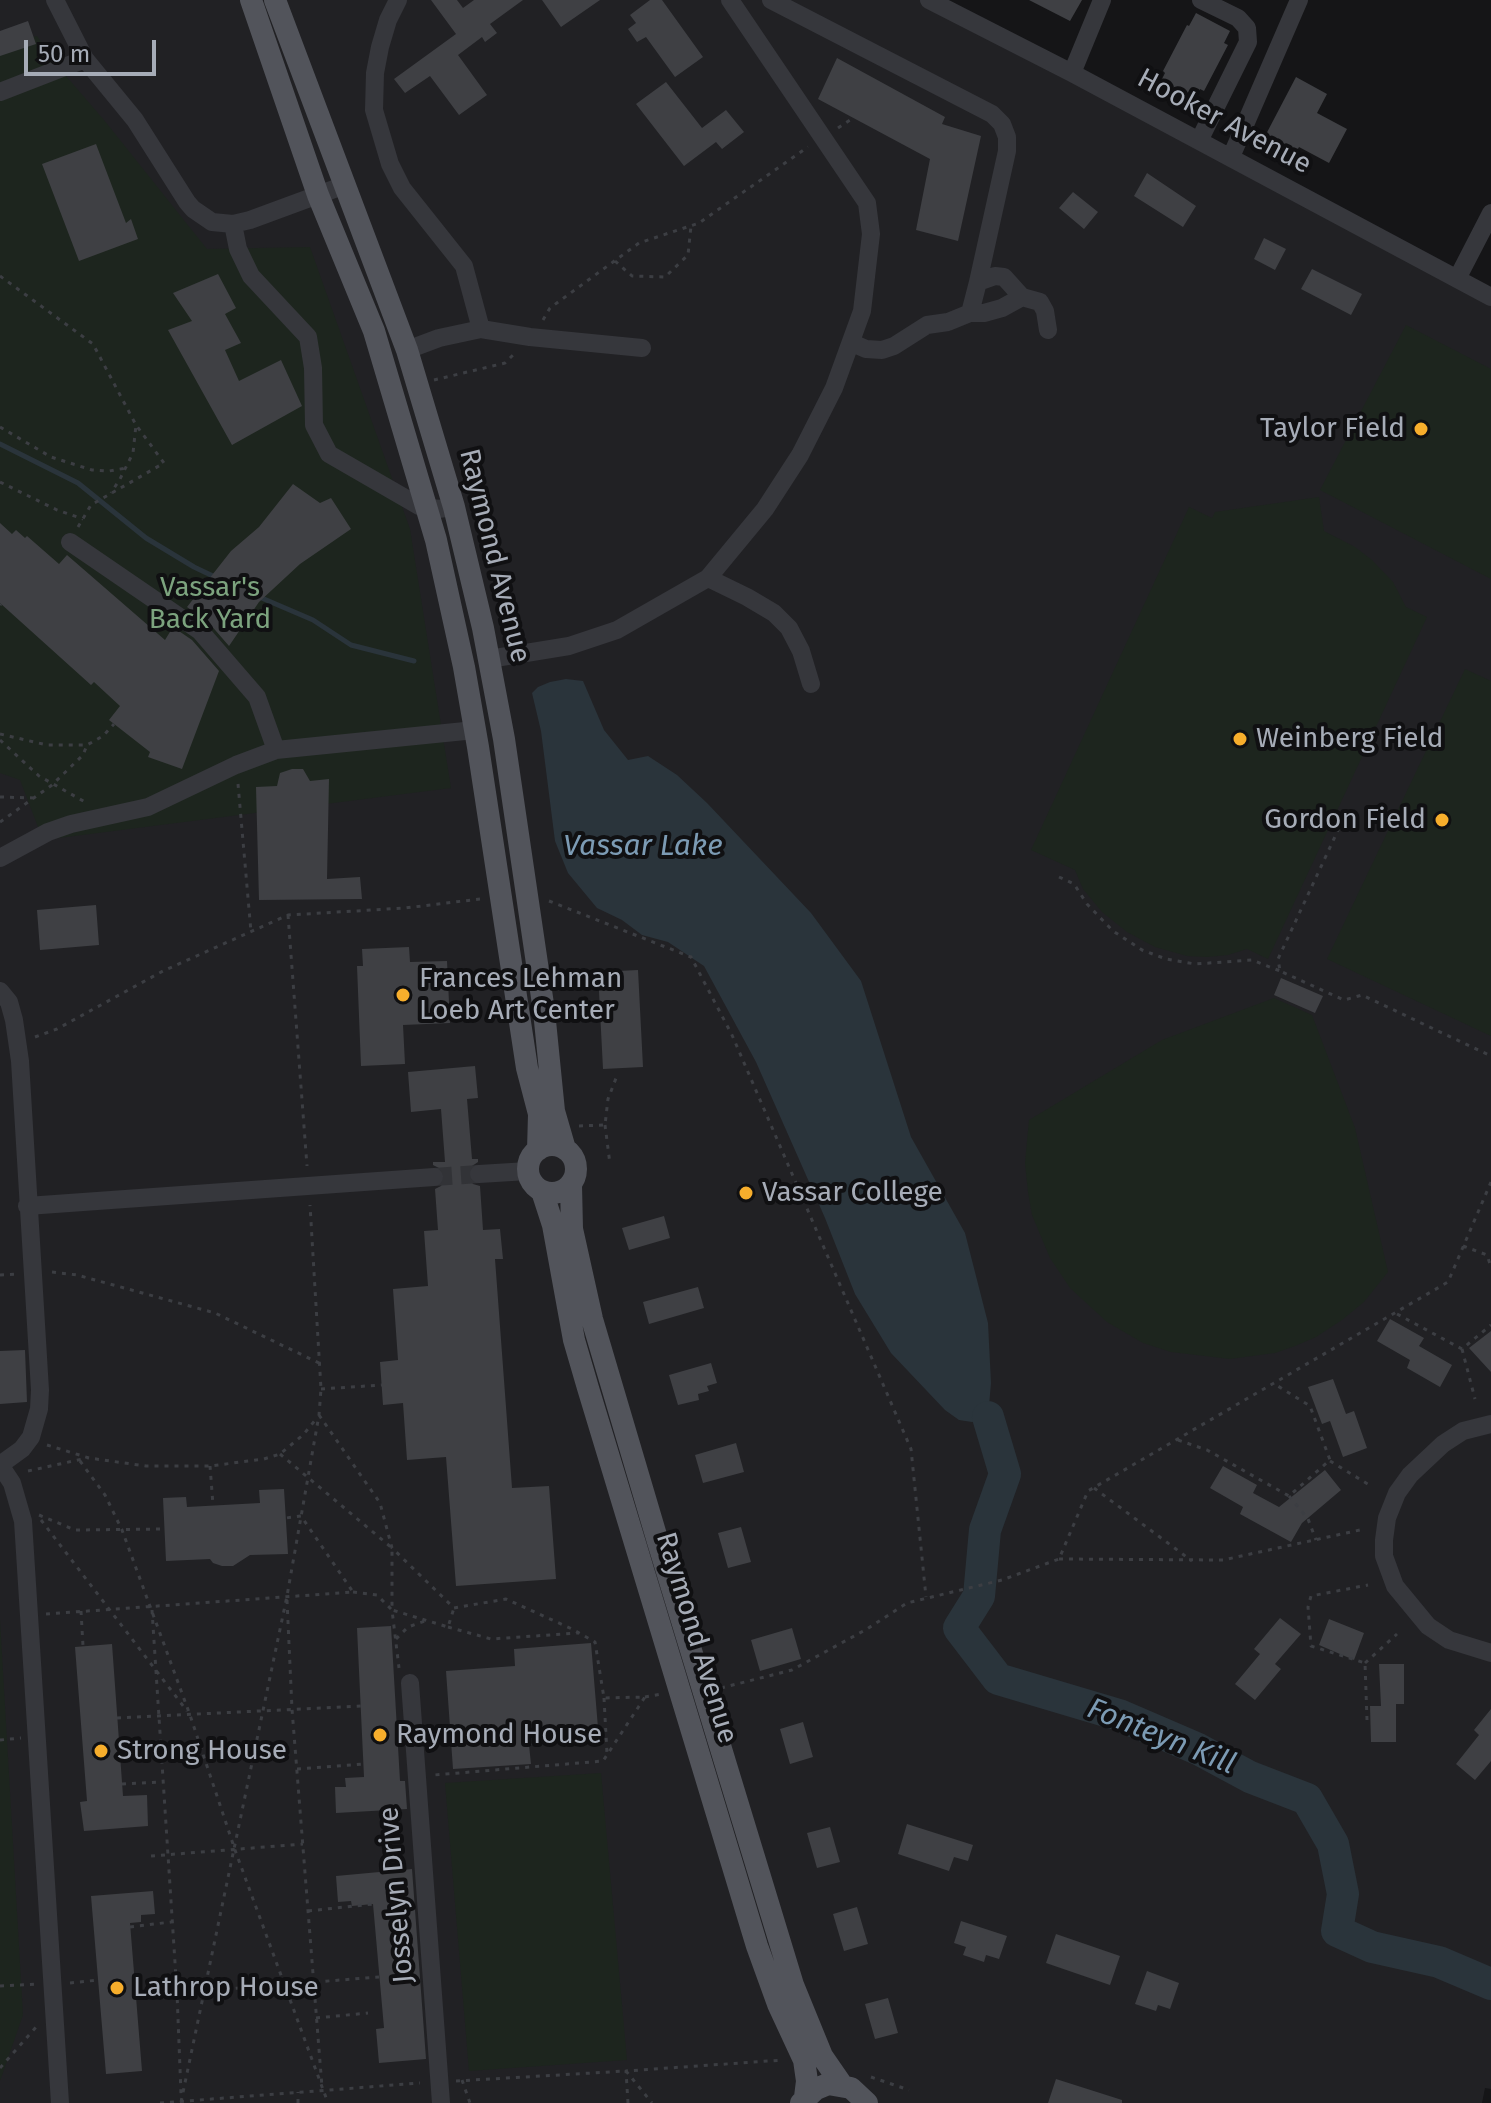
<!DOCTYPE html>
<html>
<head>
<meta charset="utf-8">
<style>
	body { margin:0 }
	#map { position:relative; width:1491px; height:2103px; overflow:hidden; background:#151517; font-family:"Fira Sans",sans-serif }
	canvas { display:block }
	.scale { position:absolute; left:24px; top:40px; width:132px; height:36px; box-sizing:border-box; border:4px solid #a6acb7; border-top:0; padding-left:10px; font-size:24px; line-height:28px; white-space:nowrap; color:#a6acb7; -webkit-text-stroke:6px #101012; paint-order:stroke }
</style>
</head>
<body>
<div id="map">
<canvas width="1491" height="2103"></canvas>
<div class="scale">50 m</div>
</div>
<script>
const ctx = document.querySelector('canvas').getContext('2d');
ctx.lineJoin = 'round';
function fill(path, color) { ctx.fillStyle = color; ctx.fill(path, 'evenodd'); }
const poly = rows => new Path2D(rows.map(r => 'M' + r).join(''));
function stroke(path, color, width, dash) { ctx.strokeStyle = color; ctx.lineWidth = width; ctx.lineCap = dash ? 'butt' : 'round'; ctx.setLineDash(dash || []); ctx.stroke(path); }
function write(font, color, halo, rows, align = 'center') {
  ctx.font = font + ' "Fira Sans",sans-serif'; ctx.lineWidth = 8; ctx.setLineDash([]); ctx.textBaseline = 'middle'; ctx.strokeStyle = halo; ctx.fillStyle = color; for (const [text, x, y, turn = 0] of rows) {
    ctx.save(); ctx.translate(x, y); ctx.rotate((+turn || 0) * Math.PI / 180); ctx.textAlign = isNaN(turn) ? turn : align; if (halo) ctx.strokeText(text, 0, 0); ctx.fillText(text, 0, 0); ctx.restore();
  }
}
const built = poly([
	[0,0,929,0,1491,299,1491,2089,1485,2088,1482,2103,0,2103]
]);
const green = poly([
	[37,36,60,69,104,120,207,249,310,247,410,529,451,788,43,840,20,780,0,773,0,46],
	[1406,325,1491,369,1491,579,1320,490],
	[1319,497,1324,531,1355,547,1372,560,1393,582,1406,607,1427,617,1268,959,1247,949,1228,955,1207,957,1187,956,1155,947,1127,932,1102,912,1083,889,1075,870,1031,850,1189,507,1212,518,1215,512],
	[1465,669,1491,681,1491,1036,1327,959],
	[1274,998,1312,1015,1355,1128,1388,1272,1364,1302,1342,1320,1316,1337,1295,1346,1275,1353,1230,1359,1171,1352,1143,1343,1107,1322,1070,1288,1050,1258,1032,1215,1028,1192,1025,1163,1029,1120,1162,1040],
	[0,1620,23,2015,0,2081],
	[601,1773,627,2060,469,2071,445,1783]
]);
const water = poly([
	[566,679,583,681,604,730,628,760,648,756,677,775,707,803,811,913,861,981,911,1137,965,1233,988,1323,991,1383,988,1417,972,1422,959,1420,945,1410,891,1353,855,1294,825,1218,756,1062,704,966,668,942,642,935,622,920,597,908,568,873,555,841,541,731,532,693,538,687,550,682]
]);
const stream = poly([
	[0,444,78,483,146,538,194,567,215,577],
	[257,596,313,620,351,645,414,661]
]);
const river = poly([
	[988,1417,1005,1474,985,1530,979,1596,959,1628,998,1679,1119,1715,1198,1749,1250,1777,1307,1799,1333,1844,1343,1894,1337,1931,1372,1947,1439,1962,1491,1984]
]);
const building = poly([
	[431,0,457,0,463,8,474,0,523,0,490,24,497,33,485,42,482,37,458,55,487,95,459,115,430,76,405,93,394,79,456,34],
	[542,0,600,0,561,27],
	[650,0,662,0,703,57,675,77,646,37,637,42,628,29,636,23,630,15],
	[1029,0,1082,0,1070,21],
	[1196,13,1230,31,1224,43,1228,45,1204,91,1200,89,1193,104,1158,87,1165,73,1163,71,1187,25,1189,26],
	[28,21,36,44,0,56,0,31],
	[837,58,945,117,942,124,981,136,958,241,916,230,930,159,818,99],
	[1296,77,1327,94,1317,113,1347,129,1329,163,1299,147,1294,156,1263,140],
	[666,82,702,128,726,110,744,132,722,149,716,142,684,166,636,104],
	[96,144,126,223,131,219,138,239,79,261,42,164],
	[1147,173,1196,206,1183,227,1134,196],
	[1073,192,1098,212,1084,229,1059,208],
	[1264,238,1286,249,1275,270,1254,259],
	[1312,269,1362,294,1351,315,1301,289],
	[218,274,236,308,225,314,241,343,225,350,239,381,281,360,302,406,232,445,168,330,192,321,173,293],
	[293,484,320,503,331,498,351,529,300,564,259,602,229,646,209,623,187,607,231,551,259,527],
	[0,523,12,534,16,530,25,538,27,536,59,564,67,555,165,640,173,627,192,640,219,671,182,769,148,757,150,752,109,720,120,706,94,682,91,685,0,603],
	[292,769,303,769,310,781,329,779,327,879,360,877,362,899,259,900,256,787,277,786,280,773],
	[96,905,99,945,40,950,37,910],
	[409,947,410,962,447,961,450,1023,403,1025,405,1064,361,1066,357,966,363,966,362,949],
	[638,970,643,1067,603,1069,598,972],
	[1281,978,1323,996,1315,1013,1274,995],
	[475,1066,478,1098,467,1099,472,1159,478,1159,478,1162,469,1168,467,1176,473,1184,480,1186,483,1230,500,1229,503,1259,495,1259,512,1488,549,1486,556,1579,456,1586,446,1457,407,1460,403,1403,383,1405,380,1362,398,1360,393,1289,428,1286,424,1231,438,1230,435,1189,441,1186,446,1177,443,1170,433,1165,433,1162,445,1162,441,1109,411,1112,408,1072],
	[664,1216,670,1238,629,1250,622,1228],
	[698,1287,704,1308,649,1324,643,1302],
	[1390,1319,1424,1338,1419,1346,1452,1365,1440,1387,1407,1368,1410,1360,1377,1341],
	[1491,1331,1491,1372,1469,1348],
	[25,1350,27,1402,0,1404,0,1351],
	[711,1363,717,1383,707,1386,709,1391,698,1394,699,1400,678,1405,669,1375],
	[1333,1379,1346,1414,1354,1411,1367,1448,1343,1457,1330,1421,1322,1424,1308,1387],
	[736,1443,744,1472,703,1483,695,1455],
	[1223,1466,1257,1485,1253,1493,1279,1507,1325,1470,1341,1490,1302,1523,1291,1542,1240,1514,1243,1507,1210,1488],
	[284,1489,288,1554,250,1555,233,1566,222,1566,213,1563,210,1559,166,1561,163,1498,186,1497,187,1507,260,1503,259,1490],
	[741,1527,751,1562,728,1568,718,1533],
	[1280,1618,1301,1634,1275,1664,1281,1669,1255,1700,1235,1684,1260,1654,1254,1649],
	[1329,1619,1364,1633,1354,1660,1319,1645],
	[391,1626,400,1781,405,1781,407,1809,336,1813,335,1787,346,1787,345,1778,364,1777,357,1628],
	[792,1628,801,1659,760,1671,751,1640],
	[591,1643,599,1740,529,1745,531,1764,453,1769,446,1671,515,1666,514,1649],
	[112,1644,123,1796,147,1795,148,1826,84,1831,80,1802,87,1801,75,1647],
	[1379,1664,1404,1664,1404,1704,1396,1704,1396,1742,1371,1742,1370,1706,1381,1706],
	[1491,1709,1491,1761,1475,1780,1456,1764,1479,1735,1474,1730],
	[803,1722,813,1757,790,1764,780,1729],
	[907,1824,973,1845,968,1861,954,1857,949,1871,898,1854],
	[830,1827,840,1862,817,1868,807,1833],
	[412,1869,426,2059,379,2063,376,2029,384,2028,373,1904,352,1906,351,1901,338,1902,336,1876],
	[153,1891,155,1914,141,1915,141,1922,130,1923,142,2071,106,2074,91,1896],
	[857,1907,868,1944,844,1951,833,1914],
	[961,1921,1007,1936,999,1959,986,1955,984,1962,963,1955,966,1947,954,1943],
	[1056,1934,1120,1956,1110,1985,1046,1963],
	[1147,1971,1179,1983,1170,2009,1158,2005,1156,2011,1135,2004],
	[888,1998,898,2033,875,2039,865,2004],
	[1056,2079,1122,2100,1122,2103,1048,2103]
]);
const minorTunnel = poly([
	[434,1177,479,1174]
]);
const path = poly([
	[838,128,850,120],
	[615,261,632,276,665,277,688,255,691,226],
	[0,276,93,344,136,425,133,453,120,479,111,493],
	[543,320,550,308,639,243,699,223,808,147],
	[434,380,505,363,515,353],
	[0,427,51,457,92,470,109,471,126,468],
	[0,482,57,510,83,519],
	[78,527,91,505,164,463,136,425],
	[0,605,1,604],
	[0,734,47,745,87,745,103,736,114,724],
	[0,740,39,776,85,802],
	[238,784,251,932],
	[0,797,36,798],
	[0,822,52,785,83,755,87,745],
	[1339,828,1278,959,1280,971,1344,1000,1362,995,1491,1056],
	[1059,877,1074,884,1087,904,1113,931,1142,950,1166,959,1195,964,1252,960,1280,971],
	[549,901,691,957,732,1035,911,1449,926,1597],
	[288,915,307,1166],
	[35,1037,57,1029,163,971,288,915,405,908,480,899],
	[605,1125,610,1164],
	[579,1126,605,1125,608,1099,618,1073],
	[1463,1246,1487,1255,1491,1267],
	[52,1272,77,1275,215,1313,319,1363],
	[0,1275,18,1274],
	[1397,1314,1462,1349,1491,1325],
	[1462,1349,1475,1399],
	[321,1389,382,1385],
	[319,1415,380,1503,392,1548,454,1608,506,1599,572,1629,595,1642,604,1698,645,1697,603,1761,434,1775],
	[1178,1440,1207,1450,1289,1496,1330,1460,1310,1406,1273,1383],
	[47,1445,89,1458,146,1466,210,1466,264,1459,280,1454,303,1435,317,1418],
	[280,1454,392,1548,392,1610,448,1627,454,1608],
	[80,1461,105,1495,122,1530,190,1715,235,1850,328,2103],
	[1330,1461,1371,1486],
	[210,1466,213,1505],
	[28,1471,87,1458],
	[1094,1488,1192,1561],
	[1289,1496,1308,1519,1316,1540],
	[39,1515,75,1530,164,1529],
	[41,1520,187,1711],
	[1059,1559,1223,1560,1360,1530],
	[353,1592,377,1595,392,1610,399,1668],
	[287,1600,292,1709,322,2087],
	[152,1610,177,1993,181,2094],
	[81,1611,83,1646],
	[46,1614,353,1592,301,1516,286,1518],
	[448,1627,491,1639,578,1633],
	[396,1639,408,1627,425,1621],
	[1365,1663,1397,1634],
	[721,1688,792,1670,867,1629,907,1603,1002,1580,1059,1559,1088,1491,1448,1282,1491,1182],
	[645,1697,661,1694],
	[604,1698,607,1754],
	[117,1718,361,1706],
	[1367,1720,1365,1663,1311,1646,1308,1607,1311,1596,1368,1585],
	[0,1740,21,1738],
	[297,1769,364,1764],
	[122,1784,162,1782],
	[151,1856,303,1844],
	[308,1911,373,1904],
	[130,1927,171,1922],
	[70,1983,98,1980],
	[0,1986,37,1984],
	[136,1996,379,1977],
	[316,2018,368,2013],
	[0,2068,37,2026],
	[871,2077,909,2090],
	[462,2080,470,2103],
	[456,2081,626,2071,652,2103],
	[181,2102,287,1596,319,1415,321,1389,310,1205],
	[160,2103,420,2083],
	[298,2103,298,2092],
	[628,2103,626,2071,783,2060]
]);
const minor = poly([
	[55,0,85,59],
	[398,0,388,20,380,47,375,73,374,110,390,164,402,188,464,266,481,329],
	[771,0,992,114,1002,124,1007,137,1007,151,978,282],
	[929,0,1072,73,1491,297],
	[1072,73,1102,0],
	[0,92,85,59,135,120,187,202,193,209,212,222,233,224,250,220,345,185],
	[1199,141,1248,42,1247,28,1238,18,1201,0],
	[1231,157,1299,0],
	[233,224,238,249,251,276,308,337,313,368,314,425,329,454,419,506,438,509,454,507],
	[1457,279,1491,213],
	[970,313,984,313,1002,308,1022,297],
	[852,343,866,349,882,350,894,346,927,325,948,322,970,313,978,282,995,276,1004,277,1022,297,1040,302,1045,311,1048,330],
	[407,350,439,338,481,329,530,337,642,348],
	[70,542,200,631,257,697,276,750,475,730],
	[708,578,765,509,800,455,834,388,862,311,871,234,867,203,730,0],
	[489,659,569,646,617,630,708,578,747,597,774,613,789,628,801,651,811,684],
	[0,858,48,832,71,824,148,807,236,765,276,750],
	[0,991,9,1002,14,1020,20,1061,40,1390,39,1409,31,1437,22,1449,0,1465],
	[479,1174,528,1171],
	[27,1206,434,1177],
	[1491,1424,1463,1431,1443,1444,1410,1475,1397,1493,1387,1518,1384,1540,1384,1556,1395,1586,1428,1626,1449,1640,1491,1653],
	[0,1465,12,1483,23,1521,60,2103],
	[410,1683,441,2103]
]);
const major = poly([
	[251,0,318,195,374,331,436,540,464,667,478,747,527,1068,539,1114,538,1150],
	[275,0,407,350,454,507,483,628,504,739,544,1011,554,1111,565,1149],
	'528 1169a24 24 0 1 1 48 0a24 24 0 1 1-48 0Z',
	[571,1185,572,1229,592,1319,658,1542,793,1985,822,2056,842,2085],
	[542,1191,553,1225,574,1340,588,1388,757,1946,778,2004,804,2060,807,2081,805,2097],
	[801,2103,816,2089,828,2084,851,2088,867,2103]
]);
const markers = [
	[1421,429,8,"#f7ae2c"],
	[1240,739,8,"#f7ae2c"],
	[1442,820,8,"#f7ae2c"],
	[403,995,8,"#f7ae2c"],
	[746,1193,8,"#f7ae2c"],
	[380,1735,8,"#f7ae2c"],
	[101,1751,8,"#f7ae2c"],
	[117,1988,8,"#f7ae2c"]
];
const streetNames = [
	["Hooker Avenue",1224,122,28],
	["Raymond Avenue",494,556,76],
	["Raymond Avenue",696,1638,73],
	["Josselyn Drive",397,1895,-95]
];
const poiNames = [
	["Taylor Field",1405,429,"right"],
	["Weinberg Field",1256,739],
	["Gordon Field",1426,820,"right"],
	["Frances Lehman",419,979],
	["Loeb Art Center",419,1011],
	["Vassar College",762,1193],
	["Raymond House",396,1735],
	["Strong House",117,1751],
	["Lathrop House",133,1988]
];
const parkNames = [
	["Vassar's",210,588],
	["Back Yard",210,620]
];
const waterNames = [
	["Vassar Lake",643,847],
	["Fonteyn Kill",1161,1737,22]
];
fill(built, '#212124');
fill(green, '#1d251e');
fill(water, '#2a343b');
stroke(stream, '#2a343b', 5);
stroke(river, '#2a343b', 32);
fill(building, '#3f4044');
stroke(minorTunnel, '#323337', 18, [18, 9]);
stroke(path, '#3c3e43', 3, [4, 6]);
stroke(minor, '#36373c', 18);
stroke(major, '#52545b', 22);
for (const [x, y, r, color] of markers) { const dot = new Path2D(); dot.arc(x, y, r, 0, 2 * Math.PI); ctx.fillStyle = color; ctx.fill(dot); stroke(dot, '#101012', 3); }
write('28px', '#a6acb7', '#101012', streetNames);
write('28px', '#a6acb7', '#101012', poiNames, 'left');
write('28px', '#7ca37e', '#101012', parkNames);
write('italic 30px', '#7c9bb4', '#101012', waterNames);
</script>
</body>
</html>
